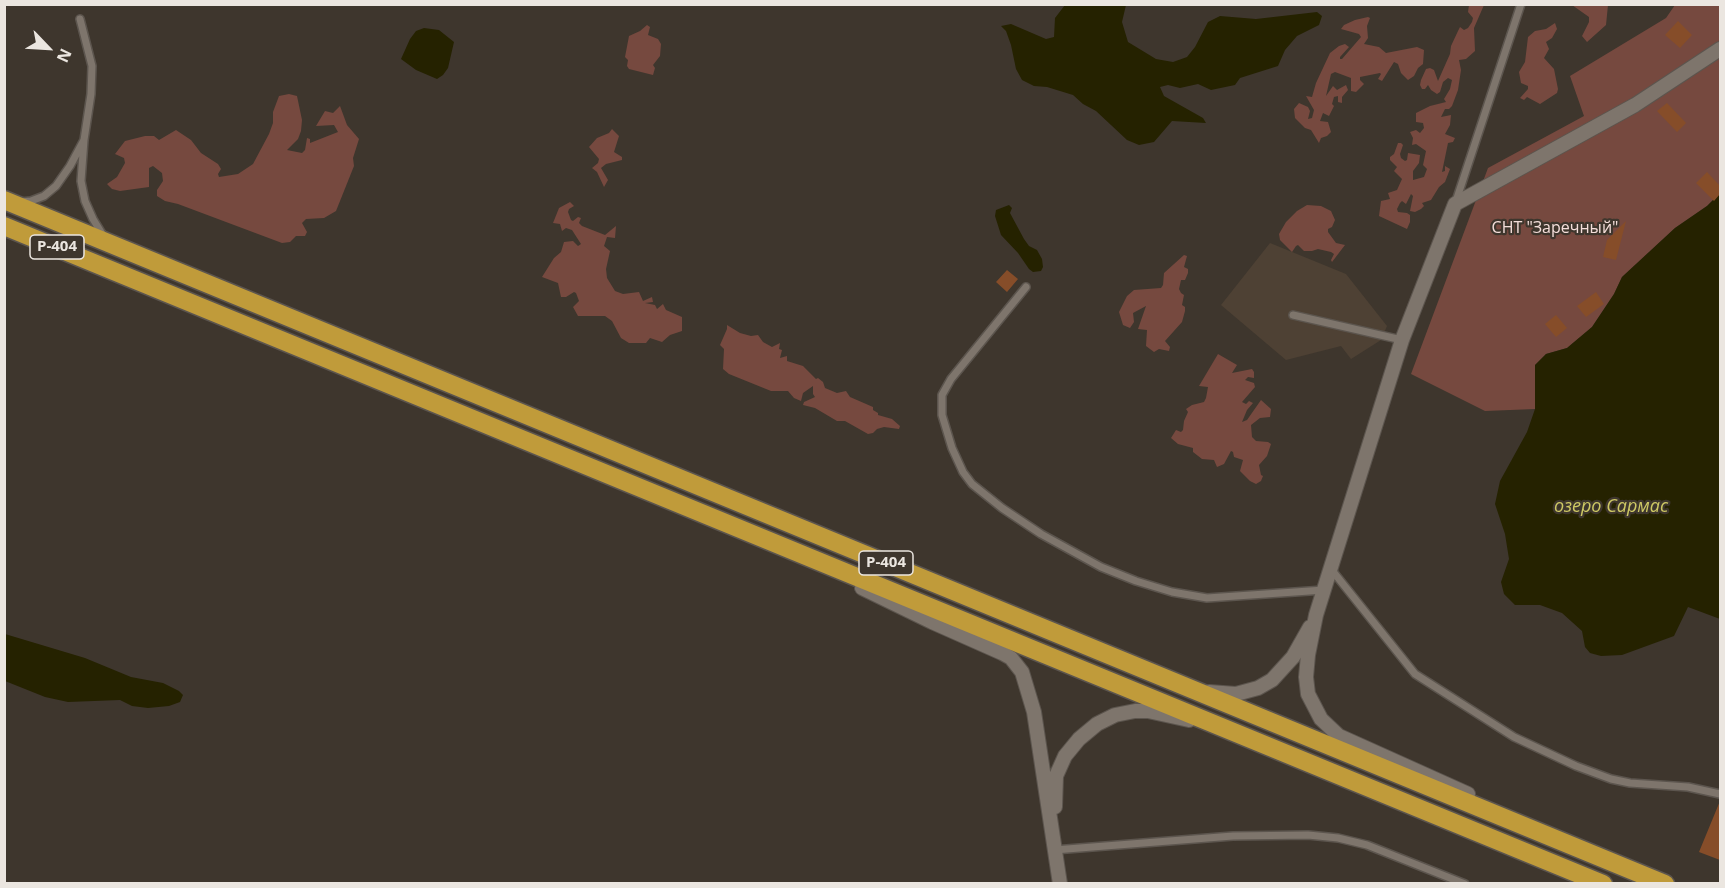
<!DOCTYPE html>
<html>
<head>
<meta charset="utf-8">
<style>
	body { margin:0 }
	#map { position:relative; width:1725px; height:888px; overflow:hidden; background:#3e362d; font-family:"Open Sans",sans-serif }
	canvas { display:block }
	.frame { position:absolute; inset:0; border:6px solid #ebe6e0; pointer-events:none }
	.north { position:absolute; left:18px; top:18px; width:60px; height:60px; -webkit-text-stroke:4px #3e362d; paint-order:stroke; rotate:115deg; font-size:16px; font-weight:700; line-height:24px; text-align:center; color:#ebe6e0 }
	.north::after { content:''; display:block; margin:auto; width:21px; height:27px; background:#ebe6e0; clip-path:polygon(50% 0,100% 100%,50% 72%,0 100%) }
</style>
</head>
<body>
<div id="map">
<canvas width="1725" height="888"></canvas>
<div class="frame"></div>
<div class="north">N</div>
</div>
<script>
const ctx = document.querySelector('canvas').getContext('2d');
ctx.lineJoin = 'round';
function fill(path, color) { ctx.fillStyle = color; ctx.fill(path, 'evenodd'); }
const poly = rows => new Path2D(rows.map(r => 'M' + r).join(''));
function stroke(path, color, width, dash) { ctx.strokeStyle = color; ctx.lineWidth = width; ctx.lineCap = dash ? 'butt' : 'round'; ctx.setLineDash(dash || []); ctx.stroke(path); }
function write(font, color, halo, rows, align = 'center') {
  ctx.font = font + ' "Open Sans",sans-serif'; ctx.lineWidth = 4.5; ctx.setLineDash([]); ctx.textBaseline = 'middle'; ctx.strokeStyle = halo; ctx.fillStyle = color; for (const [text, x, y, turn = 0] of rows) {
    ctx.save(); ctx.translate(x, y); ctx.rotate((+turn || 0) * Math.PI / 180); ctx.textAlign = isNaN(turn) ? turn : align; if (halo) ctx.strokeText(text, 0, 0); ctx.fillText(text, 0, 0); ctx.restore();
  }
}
const built = poly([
	[1270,243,1346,274,1387,326,1381,340,1351,359,1341,346,1286,360,1221,305]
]);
const green = poly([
	[1469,5,1484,5,1474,28,1475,51,1466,59,1459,60,1461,70,1458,90,1452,106,1449,109,1445,109,1441,117,1451,115,1450,125,1445,134,1455,138,1453,142,1448,143,1442,172,1445,171,1445,166,1450,169,1445,182,1439,187,1431,200,1422,203,1424,206,1421,209,1415,212,1410,211,1413,196,1411,194,1406,204,1402,201,1400,203,1397,209,1398,212,1407,213,1410,215,1410,222,1407,229,1379,216,1381,201,1390,199,1388,193,1397,190,1402,179,1394,171,1397,167,1390,160,1390,157,1394,154,1398,143,1401,143,1403,145,1400,154,1401,158,1405,161,1407,160,1408,153,1420,155,1419,163,1413,171,1413,180,1424,177,1427,169,1423,165,1426,151,1416,144,1412,145,1413,138,1410,132,1416,130,1420,133,1424,128,1423,123,1416,122,1416,113,1430,106,1446,102,1444,99,1450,89,1452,80,1448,78,1443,82,1440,92,1437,94,1431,90,1428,85,1425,89,1422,89,1420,85,1421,80,1426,69,1430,68,1434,70,1438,81,1450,54,1451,46,1458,31,1460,27,1464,30,1468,28,1472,22,1473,18,1468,12],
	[1572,5,1608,5,1606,25,1587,42,1582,36,1589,22,1589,17],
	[1675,5,1720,5,1720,193,1707,206,1675,228,1622,277,1614,294,1592,327,1567,348,1546,354,1535,365,1535,409,1485,411,1411,374,1488,168,1584,116,1570,76,1666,18],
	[1368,17,1370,18,1367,26,1368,38,1364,44,1379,47,1386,53,1417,47,1424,50,1423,64,1418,68,1414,76,1408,80,1401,73,1398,64,1394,62,1382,81,1378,79,1381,74,1380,73,1360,77,1360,80,1364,84,1356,92,1351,91,1351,78,1335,72,1331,74,1326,96,1333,86,1337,90,1346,85,1348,90,1342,97,1342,103,1338,102,1338,96,1334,97,1332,104,1334,106,1329,116,1323,113,1320,121,1328,122,1331,132,1327,136,1321,138,1319,143,1311,130,1305,128,1295,118,1294,109,1299,103,1308,107,1310,111,1308,119,1312,118,1314,110,1306,96,1312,97,1316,83,1330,53,1339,46,1345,44,1349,47,1340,57,1340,59,1342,59,1361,37,1359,34,1341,29,1344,25,1355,20],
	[1555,23,1557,29,1552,38,1546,42,1549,49,1544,58,1554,69,1558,89,1557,93,1540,104,1527,97,1524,100,1520,98,1528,89,1528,86,1521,83,1519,72,1525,62,1528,37,1535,31,1546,29],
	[647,25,650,27,648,35,658,39,661,44,660,56,653,65,655,68,653,75,629,69,627,66,628,60,625,57,629,36,640,31],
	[289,94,297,96,302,120,301,131,298,139,287,150,302,153,305,150,307,138,310,139,310,143,338,132,334,125,316,126,325,111,333,113,340,106,347,125,359,139,353,158,354,166,336,211,324,218,306,219,302,223,307,232,305,236,296,236,290,242,282,243,178,204,165,201,157,196,157,190,163,181,162,173,153,166,149,168,149,187,120,191,112,189,107,184,117,177,125,163,124,158,115,154,125,141,145,136,154,136,159,140,176,130,191,140,201,153,218,164,221,169,218,174,219,177,238,174,253,164,269,134,273,123,273,112,279,96],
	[612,129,619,136,614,152,622,157,622,160,606,164,601,168,608,180,604,187,597,172,592,168,598,163,599,159,589,147,597,138,609,133],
	[570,202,574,206,569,209,568,212,571,220,573,221,578,217,581,218,579,223,582,226,605,235,616,226,615,238,607,237,604,246,610,251,606,269,607,278,615,291,623,294,639,292,643,301,652,297,653,302,645,303,655,305,657,309,663,304,666,310,682,317,682,331,670,335,662,342,650,338,646,343,629,343,621,338,612,321,605,316,578,316,573,307,579,301,576,293,574,292,566,297,561,297,558,283,542,277,554,258,561,252,564,242,573,241,578,246,581,244,572,230,566,228,562,231,560,224,553,223,559,208],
	[1307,205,1321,206,1331,211,1335,220,1332,227,1328,229,1328,232,1336,243,1345,245,1332,262,1331,260,1334,254,1331,252,1318,249,1312,251,1304,251,1298,245,1296,246,1292,252,1280,240,1279,234,1286,222,1297,211],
	[1184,255,1187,256,1184,267,1188,269,1188,273,1185,280,1181,280,1179,289,1181,293,1184,295,1182,305,1185,307,1185,311,1182,322,1165,341,1170,347,1169,351,1159,349,1154,352,1146,346,1147,330,1138,329,1146,306,1133,313,1134,322,1130,328,1123,325,1119,312,1127,296,1134,290,1161,288,1163,285,1164,273],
	[727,325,740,333,751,336,758,335,763,342,772,347,780,343,779,349,782,350,780,358,787,356,787,361,803,366,816,379,818,378,823,382,825,388,837,393,846,391,850,397,873,407,873,410,878,413,878,415,892,419,900,426,899,429,884,427,877,429,873,433,868,434,845,421,837,421,815,408,803,405,804,402,815,397,813,394,813,386,803,393,801,401,794,398,788,391,771,391,729,374,723,369,724,349,720,345,727,329],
	[1218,354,1237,365,1232,373,1252,369,1254,372,1254,378,1248,377,1245,380,1254,383,1255,387,1242,402,1246,404,1249,401,1253,403,1247,410,1242,422,1247,420,1261,400,1271,409,1270,417,1260,418,1251,425,1252,437,1256,441,1268,442,1271,444,1267,456,1259,465,1261,475,1263,476,1261,481,1256,484,1250,481,1240,471,1243,460,1234,457,1233,452,1231,451,1224,464,1217,467,1214,460,1202,459,1193,452,1193,448,1178,444,1171,438,1176,430,1181,432,1183,430,1184,421,1188,412,1186,409,1192,405,1204,402,1206,398,1208,387,1199,386]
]);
const water = poly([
	[1065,5,1126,5,1122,22,1128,42,1156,59,1173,62,1187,57,1195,47,1208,22,1220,16,1256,19,1317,12,1322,16,1319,25,1297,36,1285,50,1278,66,1240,78,1235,85,1211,90,1198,84,1180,88,1168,85,1160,87,1164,96,1203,118,1206,123,1172,121,1154,142,1139,145,1127,140,1096,111,1083,104,1073,95,1047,87,1034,86,1022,80,1016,69,1011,45,1006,31,1001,26,1011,24,1046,39,1054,37,1055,18],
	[424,28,439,30,454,42,448,68,443,75,437,79,416,70,401,59,410,39,416,31],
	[1720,193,1720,619,1688,607,1674,636,1622,655,1601,656,1590,653,1585,647,1582,631,1562,613,1540,605,1515,605,1504,594,1501,582,1509,559,1505,534,1495,504,1500,481,1527,432,1535,409,1535,365,1546,354,1567,348,1592,327,1614,294,1622,277,1675,228,1707,206],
	[1009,205,1012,208,1010,213,1024,239,1029,246,1037,250,1042,259,1043,267,1041,271,1033,272,1029,269,1018,253,1001,235,995,216,996,210],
	[5,634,85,658,131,677,163,683,179,691,183,695,180,702,169,706,148,708,132,706,120,700,68,702,45,697,5,681]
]);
const building = poly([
	[1678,21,1692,35,1680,48,1665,35],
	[1667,103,1686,123,1677,132,1657,111],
	[1707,172,1720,186,1720,194,1714,201,1696,183],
	[1626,221,1616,260,1603,257,1607,240],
	[1007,270,1018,279,1007,292,996,282],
	[1596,292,1604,304,1586,317,1577,306],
	[1556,315,1567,328,1556,337,1545,324],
	[1720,801,1720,860,1699,852]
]);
const lane = poly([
	[80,19,92,66,91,94,84,140],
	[1456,201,1521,4],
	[21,202,31,201,44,196,56,186,70,166,84,140,81,181,85,201,93,219,104,237],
	[1026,287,951,379,942,395,942,415,952,448,963,472,972,484,1002,508,1041,534,1101,567,1136,581,1172,592,1207,598,1324,590],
	[1293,315,1402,340],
	[1331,569,1415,674,1514,737,1576,766,1611,779,1630,783,1688,787,1720,794],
	[1054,850,1233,836,1308,835,1338,838,1367,845,1465,884]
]);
const street = poly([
	[862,588,932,622,1002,653,1011,658,1022,672,1034,712,1060,884],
	[1209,692,1236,694,1258,688,1272,680,1293,657,1310,627],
	[1468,794,1339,736,1321,719,1308,694,1306,677,1308,655,1316,615,1402,340,1455,204,1635,105,1720,49],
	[1055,807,1056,776,1065,756,1079,739,1097,724,1115,715,1135,711,1148,711,1189,720]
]);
const highway = poly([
	[4,200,1665,884],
	[4,226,1603,884]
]);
const shields = [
	[57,247,54],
	[886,563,54]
];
const shieldNames = [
	["Р-404",57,247],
	["Р-404",886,563]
];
const parkNames = [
	["СНТ \"Заречный\"",1555,228]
];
const waterNames = [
	["озеро Сармас",1611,507]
];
fill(built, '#4e4134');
fill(green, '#76493f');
fill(water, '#252200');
fill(building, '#864d29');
stroke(lane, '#5c554e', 10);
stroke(street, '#5c554e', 16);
stroke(highway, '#5c554e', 21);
stroke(lane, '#7e756c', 7);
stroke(street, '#7e756c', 14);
stroke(highway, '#c09b3a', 18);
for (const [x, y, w] of shields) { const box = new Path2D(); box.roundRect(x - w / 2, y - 12, w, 24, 4.5); ctx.fillStyle = '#3e362d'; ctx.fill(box); stroke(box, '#ebe6e0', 1.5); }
write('bold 15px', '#ebe6e0', null, shieldNames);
write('16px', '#f4deda', '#3e362d', parkNames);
write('italic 18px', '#cec864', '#3e362d', waterNames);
</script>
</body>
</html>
